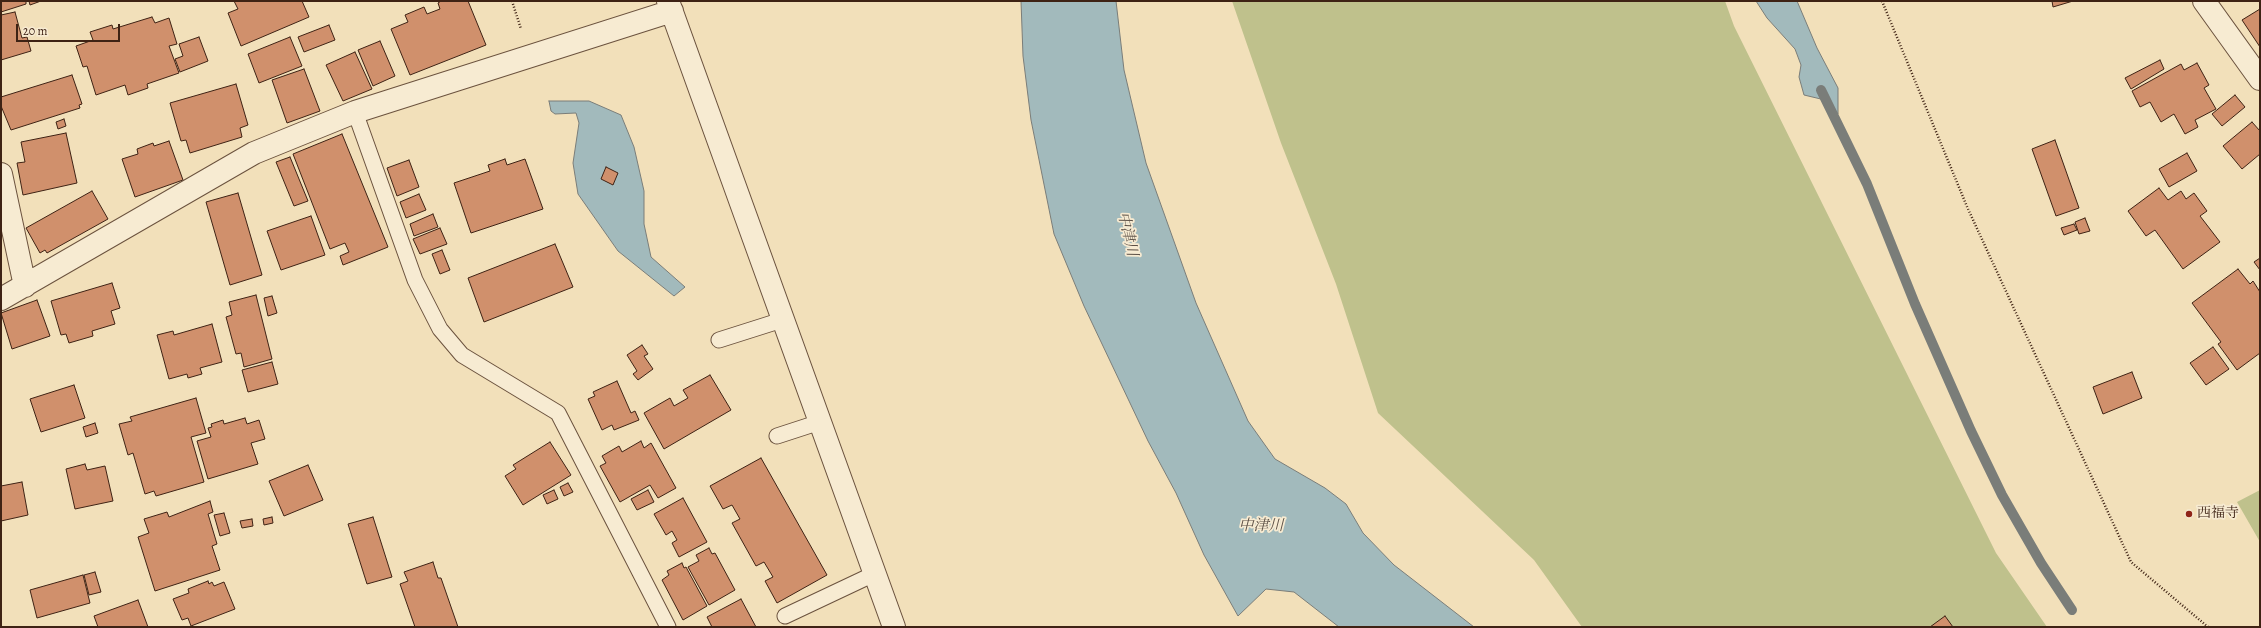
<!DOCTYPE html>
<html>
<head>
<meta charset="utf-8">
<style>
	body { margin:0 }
	#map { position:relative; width:2261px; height:628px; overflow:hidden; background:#f2e0ba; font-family:Alegreya,serif }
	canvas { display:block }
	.frame { position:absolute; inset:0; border:2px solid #3e2214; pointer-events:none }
	.scale { position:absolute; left:16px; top:24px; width:104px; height:18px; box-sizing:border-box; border:2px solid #3e2214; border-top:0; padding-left:5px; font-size:12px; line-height:14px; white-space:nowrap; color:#3e2214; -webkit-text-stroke:3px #f7ebd2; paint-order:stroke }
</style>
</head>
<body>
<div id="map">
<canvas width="2261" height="628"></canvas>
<div class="frame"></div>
<div class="scale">20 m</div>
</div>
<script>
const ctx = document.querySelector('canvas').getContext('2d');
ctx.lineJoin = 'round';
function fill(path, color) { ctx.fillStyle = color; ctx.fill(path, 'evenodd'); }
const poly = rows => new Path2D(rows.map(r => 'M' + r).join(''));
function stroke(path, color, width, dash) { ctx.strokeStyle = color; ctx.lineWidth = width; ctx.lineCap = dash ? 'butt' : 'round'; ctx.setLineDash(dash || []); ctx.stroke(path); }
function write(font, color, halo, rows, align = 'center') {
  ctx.font = font + ' Alegreya,"Noto Serif JP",serif'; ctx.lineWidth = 3.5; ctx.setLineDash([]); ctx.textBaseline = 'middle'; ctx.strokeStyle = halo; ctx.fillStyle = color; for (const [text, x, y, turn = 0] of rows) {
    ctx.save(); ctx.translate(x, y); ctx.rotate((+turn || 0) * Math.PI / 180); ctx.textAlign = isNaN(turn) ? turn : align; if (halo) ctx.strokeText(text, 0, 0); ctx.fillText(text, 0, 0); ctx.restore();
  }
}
const green = poly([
	[1232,1,1725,1,1734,26,1996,553,2047,627,1582,627,1534,560,1378,413,1336,284,1281,143],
	[2260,490,2260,542,2237,502]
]);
const water = poly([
	[1021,1,1116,1,1124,70,1146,163,1196,303,1248,421,1275,459,1325,488,1346,504,1363,533,1394,565,1474,627,1339,627,1294,592,1266,589,1238,616,1204,555,1176,493,1148,441,1084,306,1054,234,1031,120,1023,56,1021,1],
	[1756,1,1797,1,1817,48,1838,88,1838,114,1825,100,1804,95,1799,77,1801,65,1795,49,1767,18,1756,1],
	[549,101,589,101,621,115,634,147,644,191,644,224,651,257,685,287,674,296,618,251,578,194,573,163,579,123,576,113,555,114,551,111,549,101]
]);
const stream = poly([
	[1821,90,1867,184,1915,304,1971,431,2002,495,2041,563,2072,610]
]);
const building = poly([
	[1,1,26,1,26,4,1,12,1,1],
	[29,1,41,1,30,5,29,1],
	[234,1,302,1,309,17,241,46,228,13,238,9,234,1],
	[441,1,468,1,486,45,410,75,391,29,408,22,405,15,424,7,427,14,440,9,438,3,441,1],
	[2052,1,2073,1,2053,7,2052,1],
	[2260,9,2260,47,2242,20,2260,9],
	[15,12,22,38,27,37,31,51,1,60,1,15,15,12],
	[152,17,155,23,169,18,177,44,169,46,179,73,147,84,148,88,128,95,125,85,96,95,87,66,83,67,76,46,93,40,90,32,112,25,113,29,152,17],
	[329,25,335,40,304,52,298,37,329,25],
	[199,37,208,61,180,72,175,59,183,56,179,44,199,37],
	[290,37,302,66,259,83,248,54,290,37],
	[380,41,395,76,373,86,358,50,380,41],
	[355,52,372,89,343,101,326,65,355,52],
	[2160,60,2164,69,2131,89,2125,78,2160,60],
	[2197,63,2209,85,2204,88,2216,109,2195,120,2198,127,2185,134,2174,114,2161,122,2150,102,2140,107,2132,91,2181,64,2184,70,2197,63],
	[304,69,320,111,287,123,272,80,304,69],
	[72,75,82,104,79,105,80,108,11,130,1,106,1,97,72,75],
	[236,84,248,125,240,128,242,137,190,153,186,140,181,141,170,103,236,84],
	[2235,95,2245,107,2222,126,2212,114,2235,95],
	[64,119,66,126,58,129,56,122,64,119],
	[2252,122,2260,131,2260,154,2242,169,2223,146,2252,122],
	[66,133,77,183,23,195,17,163,25,162,21,142,66,133],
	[342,134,388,247,343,265,340,256,349,252,345,243,330,249,293,154,342,134],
	[2055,140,2079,208,2056,216,2032,149,2055,140],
	[169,141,183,180,135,197,122,159,138,154,137,149,153,143,154,146,169,141],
	[2187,153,2197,171,2169,187,2159,169,2187,153],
	[290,157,308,201,294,206,276,162,290,157],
	[505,159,507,165,525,159,543,209,471,233,454,183,490,171,488,165,505,159],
	[409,160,419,187,397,196,387,168,409,160],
	[606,167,618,173,613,185,601,179,606,167],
	[2159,188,2168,200,2181,191,2186,199,2194,193,2207,211,2200,216,2220,242,2183,269,2155,230,2146,236,2128,211,2159,188],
	[92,191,108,219,47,253,45,250,40,253,26,228,92,191],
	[238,193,262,275,230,285,206,202,238,193],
	[419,194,426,210,406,218,400,202,419,194],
	[433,214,438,227,414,236,410,224,433,214],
	[311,216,325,255,281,270,267,231,311,216],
	[2085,218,2090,231,2079,234,2075,222,2085,218],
	[2074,224,2077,230,2064,235,2061,228,2074,224],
	[440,228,447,244,420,254,413,239,440,228],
	[555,244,573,287,484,322,468,278,555,244],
	[442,250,450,270,440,274,432,254,442,250],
	[2260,258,2260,270,2254,262,2260,258],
	[2238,269,2250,284,2253,281,2260,292,2260,353,2237,370,2218,344,2221,342,2192,303,2238,269],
	[112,283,120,308,111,311,115,324,92,331,93,336,69,343,66,334,61,335,51,301,112,283],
	[256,295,272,359,244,367,241,353,236,354,226,317,232,315,229,302,256,295],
	[272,296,277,313,268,316,264,298,272,296],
	[37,300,50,336,12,349,1,313,37,300],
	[212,324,222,362,200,368,202,374,188,378,187,374,169,379,157,335,173,331,174,335,212,324],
	[642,345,648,354,644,356,653,369,638,380,633,374,637,371,627,355,642,345],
	[2213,347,2229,369,2206,385,2190,363,2213,347],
	[272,362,278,384,248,392,242,370,272,362],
	[2132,372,2142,398,2103,414,2093,387,2132,372],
	[710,375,731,410,664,449,644,413,670,398,674,406,688,398,683,390,710,375],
	[617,381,631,413,635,411,639,420,614,430,612,425,602,430,588,399,595,396,593,392,617,381],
	[74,385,85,418,41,432,30,399,74,385],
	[196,398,206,433,191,437,204,482,156,496,154,491,145,494,133,453,128,455,119,424,132,421,130,417,196,398],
	[245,418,247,424,259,420,265,439,251,443,258,464,208,479,197,441,211,437,208,428,212,427,211,424,223,420,224,424,245,418],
	[95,423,98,433,86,437,83,427,95,423],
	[641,441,644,448,651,443,676,488,658,498,650,485,620,502,600,466,606,463,602,456,619,446,622,452,641,441],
	[550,442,571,475,523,505,505,476,516,469,513,465,550,442],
	[761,458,827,575,777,603,765,581,773,577,764,562,756,566,732,523,740,519,732,505,723,509,710,486,761,458],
	[85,464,87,470,105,466,113,501,75,509,66,469,85,464],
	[308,465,323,500,284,516,269,481,308,465],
	[22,482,28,515,1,521,1,486,22,482],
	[568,483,573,492,564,496,560,487,568,483],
	[554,490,558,499,547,504,543,495,554,490],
	[648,490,654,502,637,510,631,499,648,490],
	[683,498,707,542,679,557,672,543,677,540,672,531,666,535,654,514,683,498],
	[210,501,213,512,208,514,217,544,212,546,220,570,155,591,138,537,149,533,144,519,167,512,169,517,210,501],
	[224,513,230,533,220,536,214,515,224,513],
	[272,517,273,523,264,525,263,519,272,517],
	[373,517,392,577,367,584,348,524,373,517],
	[252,519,253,526,242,528,240,521,252,519],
	[709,548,712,554,715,553,735,590,709,605,688,567,699,561,696,555,709,548],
	[433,562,438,578,441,578,458,627,415,627,400,584,408,581,404,572,433,562],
	[682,563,684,568,686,567,707,606,683,620,662,580,669,575,667,571,682,563],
	[95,572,101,592,89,595,84,575,95,572],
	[83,575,90,603,37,618,30,590,83,575],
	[208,581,209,584,212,582,214,586,224,582,235,609,191,626,188,618,182,620,173,599,189,593,188,589,208,581],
	[741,599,756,627,712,627,707,617,741,599],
	[138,600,148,627,98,627,94,616,138,600],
	[1945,616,1953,627,1930,627,1945,616]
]);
const path = poly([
	[512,1,521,29],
	[1882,1,1968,209,2131,562,2208,627]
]);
const service = poly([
	[355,112,415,280,440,329,462,355,558,413,668,627],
	[719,340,782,320],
	[777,436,820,422],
	[785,616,874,574]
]);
const minor = poly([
	[668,1,894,627],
	[2204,1,2260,79],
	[1,174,25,286],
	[1,299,254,153,355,112,672,11]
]);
const markers = [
	[2189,514,4,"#8f2418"]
];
const poiNames = [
	["西福寺",2197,514]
];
const waterNames = [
	["中津川",1127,234,77],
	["中津川",1261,526]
];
fill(green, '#bfc18c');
fill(water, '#a2babc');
stroke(water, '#7a7d79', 1);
stroke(stream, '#7a7d79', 10);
fill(building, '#d0906c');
stroke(building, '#3e2214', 1);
stroke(service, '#6b523e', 17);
stroke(minor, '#6b523e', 24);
stroke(path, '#3e2214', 2.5, [1, 2]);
stroke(service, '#f7ebd2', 15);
stroke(minor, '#f7ebd2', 22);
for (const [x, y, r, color] of markers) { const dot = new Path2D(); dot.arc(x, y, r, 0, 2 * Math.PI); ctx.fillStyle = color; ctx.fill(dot); stroke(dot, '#f7ebd2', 1.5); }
write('14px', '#3e2214', '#f7ebd2', poiNames, 'left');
write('italic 15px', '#5c5046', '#f7ebd2', waterNames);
</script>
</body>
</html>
